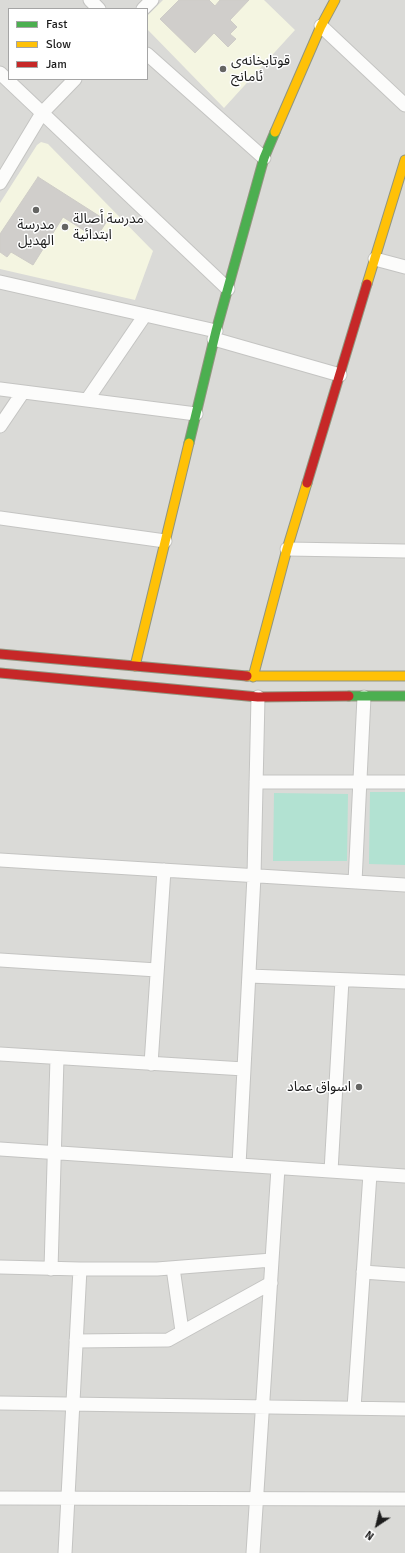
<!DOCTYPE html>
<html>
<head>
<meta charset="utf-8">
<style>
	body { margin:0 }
	#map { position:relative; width:405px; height:1553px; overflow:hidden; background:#ebebe6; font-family:Signika,sans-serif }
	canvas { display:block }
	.legend { position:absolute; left:8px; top:8px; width:140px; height:72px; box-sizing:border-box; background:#fff; border:1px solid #a5a5a5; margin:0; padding:5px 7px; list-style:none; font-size:12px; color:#1d1d1d }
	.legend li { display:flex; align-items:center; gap:8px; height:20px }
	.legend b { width:20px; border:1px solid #a5a5a5 }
	.north { position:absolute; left:357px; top:1505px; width:40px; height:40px; -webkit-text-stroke:3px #fff; paint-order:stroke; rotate:215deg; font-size:11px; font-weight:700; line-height:16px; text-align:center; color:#1d1d1d }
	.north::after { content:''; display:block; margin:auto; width:14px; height:18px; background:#1d1d1d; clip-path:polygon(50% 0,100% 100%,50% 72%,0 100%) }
</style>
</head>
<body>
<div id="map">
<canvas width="405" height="1553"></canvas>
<ul class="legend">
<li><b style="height:5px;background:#4caf50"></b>Fast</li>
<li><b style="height:5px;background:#ffc107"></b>Slow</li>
<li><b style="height:5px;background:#c62828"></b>Jam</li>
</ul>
<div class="north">N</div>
</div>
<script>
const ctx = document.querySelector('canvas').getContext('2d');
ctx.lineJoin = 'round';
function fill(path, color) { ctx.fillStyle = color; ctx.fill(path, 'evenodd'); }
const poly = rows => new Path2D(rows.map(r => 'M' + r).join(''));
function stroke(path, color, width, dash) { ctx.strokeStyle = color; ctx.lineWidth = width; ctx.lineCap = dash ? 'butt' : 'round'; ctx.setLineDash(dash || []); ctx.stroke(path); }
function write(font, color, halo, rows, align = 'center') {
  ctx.font = font + ' Signika,"Noto Sans Arabic",sans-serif'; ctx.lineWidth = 3; ctx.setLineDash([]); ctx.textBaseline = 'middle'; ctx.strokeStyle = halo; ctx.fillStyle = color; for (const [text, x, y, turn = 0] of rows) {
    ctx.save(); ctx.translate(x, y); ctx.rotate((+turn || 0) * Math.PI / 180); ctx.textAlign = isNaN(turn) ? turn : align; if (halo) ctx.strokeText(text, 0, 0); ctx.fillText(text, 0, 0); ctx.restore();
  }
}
const residential = poly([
	[0,0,405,0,405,1553,0,1553],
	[9,9,147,9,147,79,9,79]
]);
const education = poly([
	[163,0,264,0,295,30,224,108,147,29,147,16],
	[41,142,48,144,153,251,135,300,0,269,0,203,37,145]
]);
const pitch = poly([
	[370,792,405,792,405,865,369,864],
	[274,793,348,794,347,861,273,861]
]);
const building = poly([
	[179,0,209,0,215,6,220,0,249,0,230,20,237,27,230,34,236,39,228,47,214,33,195,53,160,19,179,0],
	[38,177,107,221,96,238,63,217,33,265,11,252,7,257,0,252,0,234,38,177]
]);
const street = poly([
	[90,0,99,9],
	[143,9,152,0],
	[321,26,405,105],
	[147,54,264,158],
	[0,73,228,289],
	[0,183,42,113,75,79],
	[375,259,405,267],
	[0,282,216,331],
	[214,339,340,375],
	[0,389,196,414],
	[87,400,145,315],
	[0,426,23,392],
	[0,518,165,541],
	[287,549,405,551],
	[256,782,405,782],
	[0,860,405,885],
	[355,882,364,697],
	[0,960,157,970],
	[249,976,405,982],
	[0,1054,244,1069],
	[151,1064,164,870],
	[0,1149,405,1176],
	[239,1165,254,876,258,697],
	[331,1171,342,980],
	[0,1267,80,1269,157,1269,272,1260],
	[173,1268,182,1331],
	[51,1269,57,1058],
	[363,1272,405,1275],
	[76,1341,168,1340,271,1283],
	[0,1403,405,1409],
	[354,1408,370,1174],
	[0,1498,405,1499],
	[65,1553,80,1269],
	[253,1553,278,1168]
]);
const fast = poly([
	[189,443,216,331,264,158,275,132],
	[349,696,405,696]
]);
const slow = poly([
	[275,132,321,26,335,0],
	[367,284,405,160],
	[135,666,189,443],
	[247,676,405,676],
	[253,677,287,549,307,483]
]);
const jam = poly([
	[307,483,367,284],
	[0,654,247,676],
	[0,673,258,697,349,696]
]);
const markers = [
	[223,69,4,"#656563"],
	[36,210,4,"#656563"],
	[65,227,4,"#656563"],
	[359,1087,4,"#656563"]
];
const poiNames = [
	["قوتابخانەى",231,61],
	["ئامانج",231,77],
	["مدرسة أصالة",73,219],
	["ابتدائية",73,235],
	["مدرسة",36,225,"center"],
	["الهديل",36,241,"center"],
	["اسواق عماد",351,1087,"right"]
];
fill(residential, '#dadad7');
fill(education, '#f4f5e1');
fill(pitch, '#b2e2d2');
fill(building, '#d0cecb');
stroke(building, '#ceccc7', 1);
stroke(street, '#c4c4c2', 15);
stroke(fast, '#91957f', 11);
stroke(slow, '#91957f', 11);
stroke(jam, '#91957f', 11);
stroke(street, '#fcfcfb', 13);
stroke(fast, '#4caf50', 9);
stroke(slow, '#ffc107', 9);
stroke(jam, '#c62828', 9);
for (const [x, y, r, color] of markers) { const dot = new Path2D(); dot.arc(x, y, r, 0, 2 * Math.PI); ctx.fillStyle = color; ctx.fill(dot); stroke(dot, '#fff', 1.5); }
write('14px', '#1d1d1d', '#fff', poiNames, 'left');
</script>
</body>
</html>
